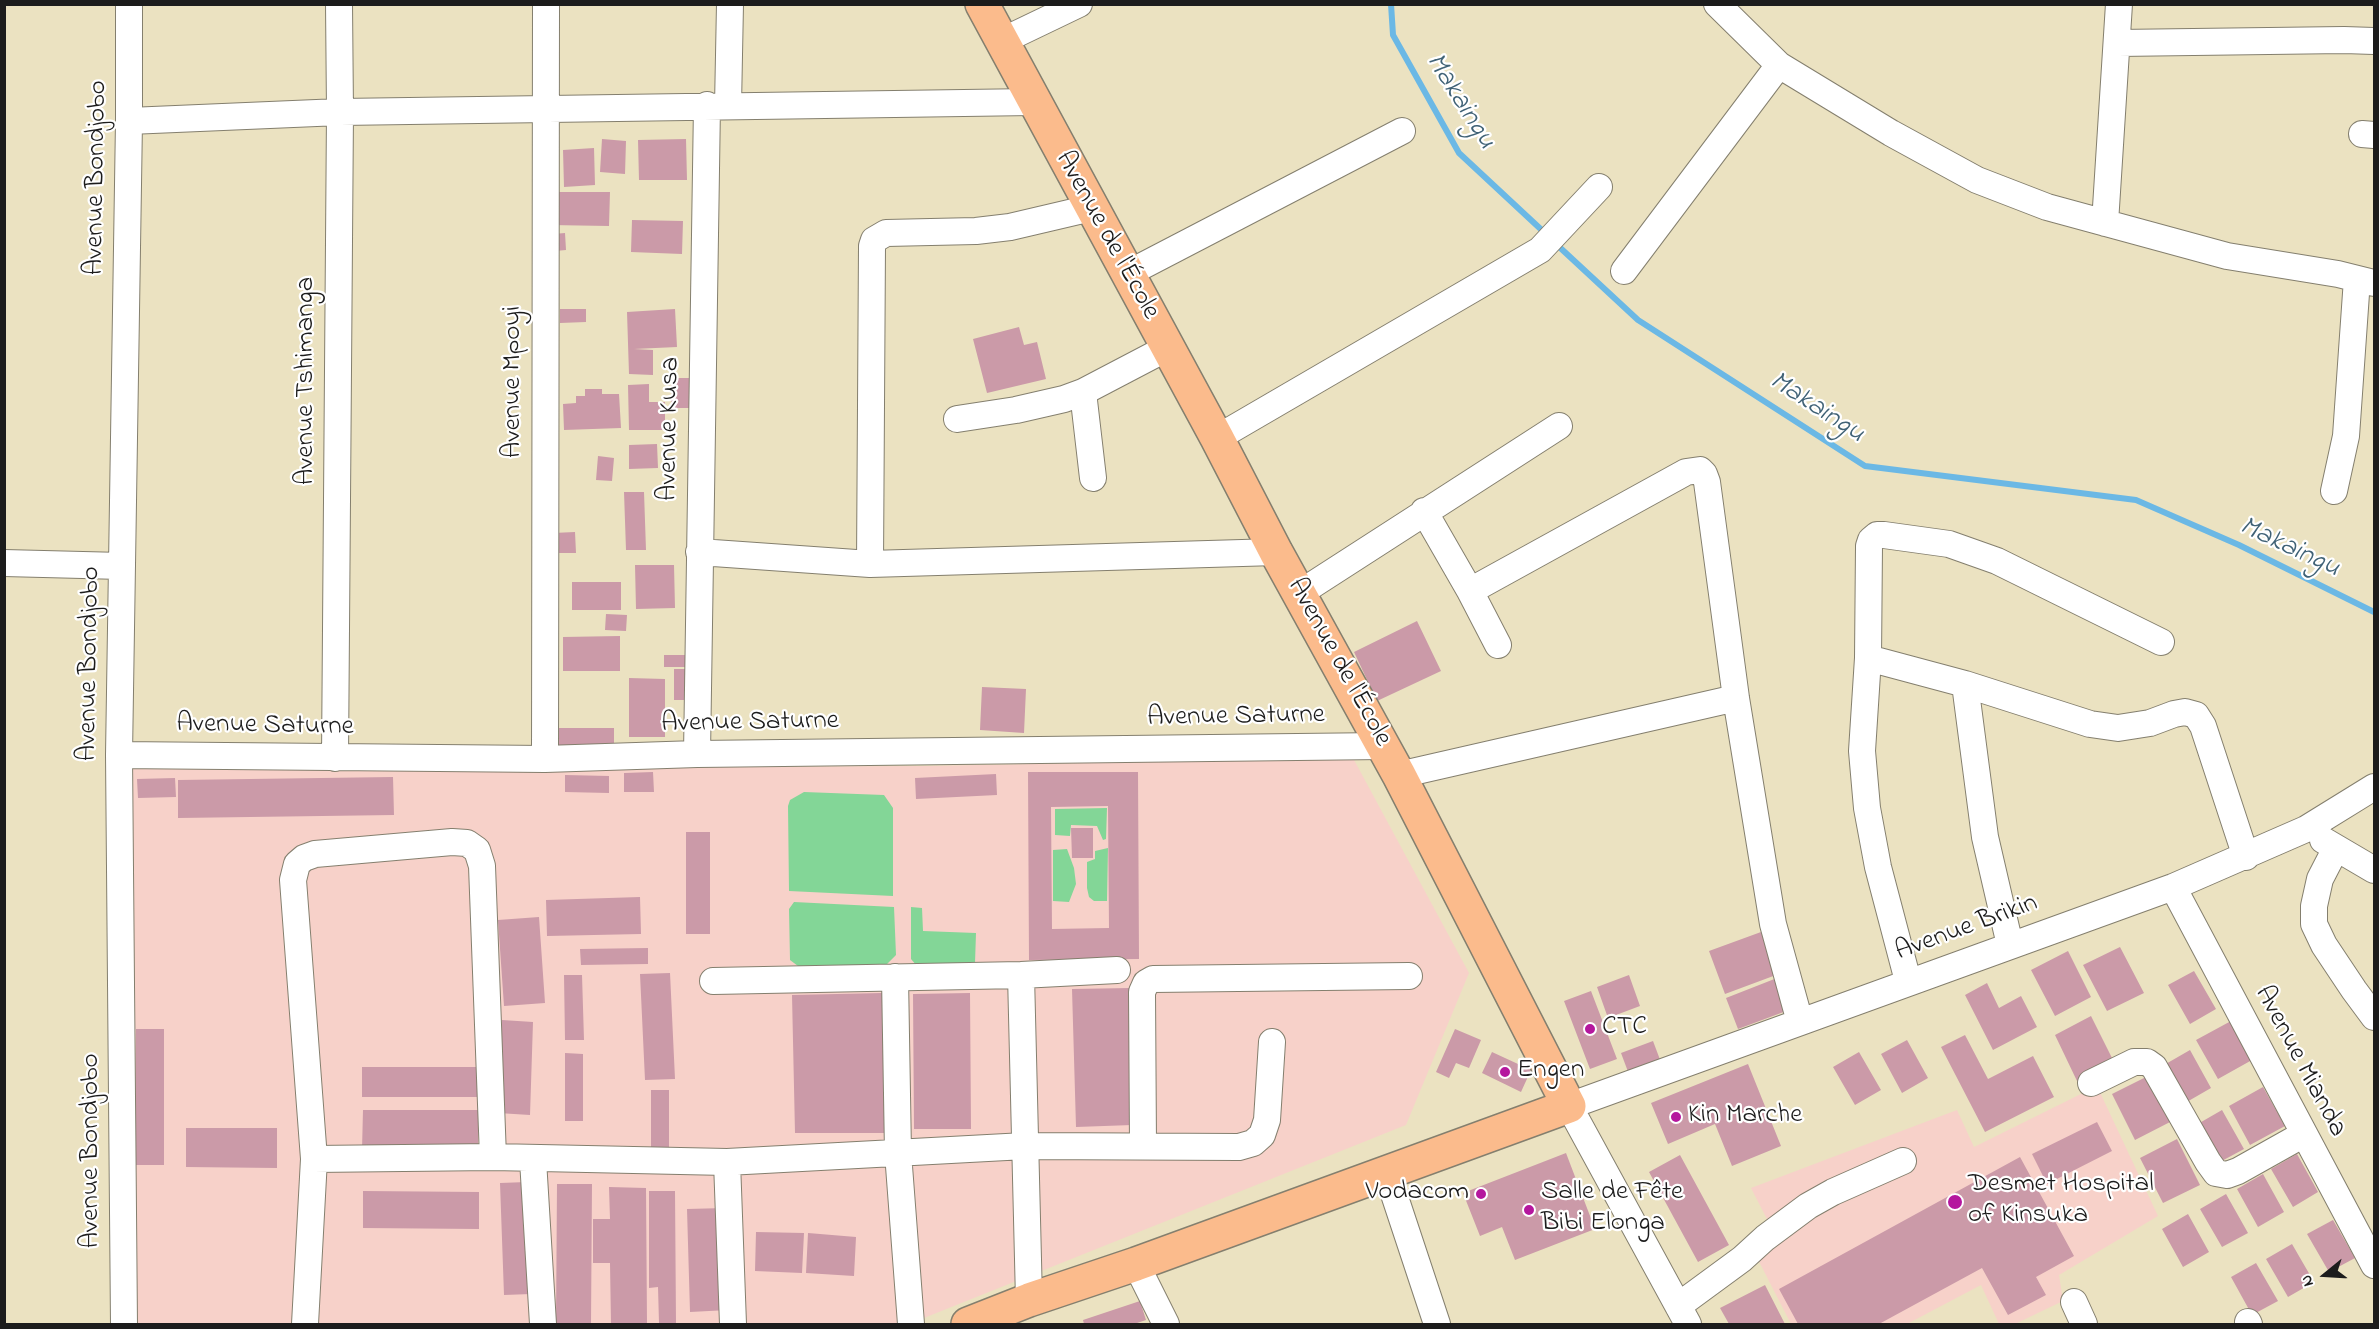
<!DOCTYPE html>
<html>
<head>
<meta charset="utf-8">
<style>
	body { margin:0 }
	#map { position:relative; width:2379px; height:1329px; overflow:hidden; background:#ebe2c1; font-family:"Indie Flower",sans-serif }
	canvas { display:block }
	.frame { position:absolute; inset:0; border:6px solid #1c1c1c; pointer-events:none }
	.north { position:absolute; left:2295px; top:1245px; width:60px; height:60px; -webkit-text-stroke:4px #fff; paint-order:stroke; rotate:252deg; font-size:16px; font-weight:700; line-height:24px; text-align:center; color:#1c1c1c }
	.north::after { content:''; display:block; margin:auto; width:21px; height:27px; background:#1c1c1c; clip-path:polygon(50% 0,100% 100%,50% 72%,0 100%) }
</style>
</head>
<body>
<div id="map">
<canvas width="2379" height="1329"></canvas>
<div class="frame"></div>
<div class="north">N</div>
</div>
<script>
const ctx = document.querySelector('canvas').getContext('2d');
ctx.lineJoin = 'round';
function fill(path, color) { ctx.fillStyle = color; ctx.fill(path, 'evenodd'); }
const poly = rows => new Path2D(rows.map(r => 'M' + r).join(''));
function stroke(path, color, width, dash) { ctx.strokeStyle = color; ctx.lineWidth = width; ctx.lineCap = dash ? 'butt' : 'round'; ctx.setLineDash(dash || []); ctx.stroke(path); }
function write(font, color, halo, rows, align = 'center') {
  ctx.font = font + ' "Indie Flower",sans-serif'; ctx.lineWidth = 4.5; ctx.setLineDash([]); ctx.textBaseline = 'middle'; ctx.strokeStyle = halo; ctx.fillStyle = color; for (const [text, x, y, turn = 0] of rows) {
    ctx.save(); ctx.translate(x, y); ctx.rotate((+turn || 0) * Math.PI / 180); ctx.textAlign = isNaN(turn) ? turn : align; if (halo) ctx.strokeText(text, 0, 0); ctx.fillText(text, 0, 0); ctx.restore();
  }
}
const built = poly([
	[1353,758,1469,973,1406,1125,909,1324,131,1324,127,769,924,766],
	[2097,1086,2158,1216,2059,1275,2063,1301,2015,1324,1999,1324,1981,1285,1907,1324,1791,1324,1748,1240,1769,1223,1751,1188,1957,1110,1974,1147]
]);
const green = poly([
	[804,792,884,795,893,808,893,896,789,891,788,806,790,800],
	[1107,808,1106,839,1103,840,1097,826,1071,825,1070,836,1055,835,1055,809],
	[1108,848,1107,901,1094,901,1089,897,1087,888,1087,862,1095,859,1095,851],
	[1067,849,1074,868,1076,884,1069,902,1053,901,1053,850],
	[794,902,894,907,896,955,883,968,808,970,798,966,790,960,789,909],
	[911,907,922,908,923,931,976,933,975,963,964,971,917,966,911,959]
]);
const stream = poly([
	[1391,4,1393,35,1459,153,1546,234],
	[1555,243,1638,320,1865,466,2136,500,2239,545,2374,612]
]);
const building = poly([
	[602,139,626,141,625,174,600,172],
	[686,139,687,180,639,180,638,140],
	[594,148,595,185,564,187,563,150],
	[557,192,610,192,609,226,550,225],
	[632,220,683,221,682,254,631,252],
	[565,233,566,250,555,251,553,234],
	[560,309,586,309,586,322,560,323],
	[675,309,677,347,634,349,653,350,653,375,629,374,627,312],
	[1019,327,1024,345,1037,342,1046,379,987,393,973,339],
	[671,378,695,378,697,408,671,408],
	[649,384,649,402,665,402,665,430,629,430,628,385],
	[585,389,602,389,602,394,619,394,621,428,564,430,563,404,576,403,576,396,585,396],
	[657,444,658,468,629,469,629,445],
	[598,456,614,458,612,481,596,480],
	[624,492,644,492,646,550,626,550],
	[575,532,576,553,553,553,553,533],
	[635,565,674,565,675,608,636,609],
	[572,582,621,582,621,610,572,610],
	[606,614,627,615,626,631,605,630],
	[1417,621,1441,671,1377,701,1354,652],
	[620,636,620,671,563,671,563,637],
	[664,655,688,655,688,667,664,667],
	[674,669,692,669,692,700,674,700],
	[629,678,665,679,665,737,629,737],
	[982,687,1026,689,1024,733,980,730],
	[554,728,614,728,614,748,555,749],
	[653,772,654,792,624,792,624,773],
	[1028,772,1138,772,1139,959,1029,960],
	[1108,806,1109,928,1052,929,1051,807],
	[996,774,997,795,916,799,915,778],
	[565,775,609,776,609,793,565,792],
	[393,777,394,815,178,818,178,780],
	[175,778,176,797,138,798,137,779],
	[1071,828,1093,828,1093,858,1072,858],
	[686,832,710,832,710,934,686,934],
	[640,897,641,934,547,936,546,900],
	[539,917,545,1003,504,1006,498,920],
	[1761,932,1776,975,1725,994,1709,951],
	[2120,947,2144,993,2107,1011,2083,965],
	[648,948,648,964,581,965,580,949],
	[2068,951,2091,997,2055,1016,2031,970],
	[2194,971,2216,1009,2190,1024,2168,985],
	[670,973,675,1079,645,1080,640,974],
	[564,975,582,975,584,1040,565,1040],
	[1629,975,1640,1006,1608,1018,1597,987],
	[1777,978,1789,1010,1738,1029,1726,998],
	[1987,983,1999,1008,2021,996,2037,1027,1993,1050,1965,995],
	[1130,988,1132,1125,1076,1127,1072,989],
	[1591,991,1617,1059,1590,1069,1564,1001],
	[882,993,886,1133,795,1133,792,995],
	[970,993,971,1129,914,1129,913,994],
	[2091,1016,2114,1062,2077,1081,2055,1035],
	[502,1020,533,1022,530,1115,498,1113],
	[2231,1021,2252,1060,2218,1079,2196,1040],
	[136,1029,164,1029,164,1165,135,1165],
	[1455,1029,1481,1040,1469,1068,1456,1063,1449,1078,1436,1072],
	[1965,1035,1988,1079,2033,1056,2054,1097,1985,1132,1941,1047],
	[1907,1040,1928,1078,1902,1093,1881,1054],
	[1653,1041,1662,1065,1630,1077,1621,1053],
	[2190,1050,2211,1088,2185,1103,2164,1065],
	[1492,1052,1531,1070,1521,1092,1482,1073],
	[1859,1052,1881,1090,1855,1105,1833,1067],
	[565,1053,583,1054,583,1121,565,1121],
	[1748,1064,1781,1146,1732,1166,1715,1124,1668,1144,1651,1103],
	[362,1067,477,1067,477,1097,362,1097],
	[2148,1076,2172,1121,2135,1140,2112,1094],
	[2263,1087,2285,1126,2250,1145,2229,1106],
	[651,1090,669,1090,669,1151,651,1152],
	[363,1110,478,1110,478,1151,362,1150],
	[2222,1110,2244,1149,2218,1163,2196,1125],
	[2097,1122,2112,1151,2047,1184,2032,1154],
	[186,1128,277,1128,277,1168,186,1167],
	[2177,1139,2200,1185,2163,1203,2140,1158],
	[1566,1153,1595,1229,1515,1260,1502,1227,1480,1236,1463,1193],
	[2297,1154,2318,1192,2293,1207,2271,1169],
	[1680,1155,1729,1245,1698,1262,1649,1172],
	[2020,1157,2074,1256,2036,1277,2046,1295,2008,1315,1982,1268,1879,1324,1798,1324,1779,1289],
	[2263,1174,2284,1212,2258,1227,2237,1189],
	[527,1182,531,1294,504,1295,500,1183],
	[557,1184,592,1184,591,1324,556,1324],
	[609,1187,646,1188,647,1324,611,1324,610,1263,593,1263,593,1219,610,1219],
	[363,1191,479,1192,479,1229,363,1228],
	[649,1191,675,1191,676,1324,659,1323,658,1287,649,1288],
	[2226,1194,2248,1233,2222,1247,2200,1209],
	[725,1208,728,1310,690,1312,687,1209],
	[2188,1214,2209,1252,2183,1267,2162,1229],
	[2333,1220,2355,1258,2329,1272,2307,1234],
	[756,1232,804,1233,802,1273,755,1271],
	[808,1233,856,1237,854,1276,806,1273],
	[2292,1244,2314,1282,2288,1297,2266,1259],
	[2256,1263,2278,1301,2252,1315,2231,1277],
	[1765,1285,1785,1324,1729,1324,1720,1308],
	[1140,1301,1146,1320,1134,1324,1084,1324,1083,1320]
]);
const minor = poly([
	[1717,4,1779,65,1891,133,1977,180,2047,207,2227,256,2338,274,2374,283],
	[1002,41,1079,4],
	[2118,43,2344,40,2374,41],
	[728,106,730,4],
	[129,121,340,112,1033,102],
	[2362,134,2374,135],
	[2105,223,2119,4],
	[1624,271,1779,65],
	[1127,274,1402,131],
	[1083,392,1093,478],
	[957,419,1016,410,1064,399,1083,392,1167,348],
	[1217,438,1540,250,1599,187],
	[2334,491,2346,436,2357,279],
	[1424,511,1470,591,1498,645],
	[699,552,870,564,1276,552],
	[4,563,122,566],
	[870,564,872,246,874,240,886,233,976,231,1010,227,1091,208],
	[1470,591,1686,472,1700,470,1704,474,1707,482,1736,698,1773,924,1800,1022],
	[1300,593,1559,426],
	[1868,658,1965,684,2090,724,2118,728,2150,723,2174,714,2185,712,2196,715,2203,726,2246,857],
	[1965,684,1985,837,2010,945],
	[697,754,707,105],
	[119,755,545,759,697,754,1383,746],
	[335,758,340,112,339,4],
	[545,759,546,4],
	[1399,775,1736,698],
	[2323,840,2374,870],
	[2336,848,2320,879,2314,906,2314,924,2324,945,2354,990,2374,1017],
	[2173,887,2374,1265],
	[1021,975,1029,1300],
	[895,977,898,1153,911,1324],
	[713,981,1021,975,1117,970],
	[1908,981,1878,867,1867,808,1862,751,1868,658,1869,546,1871,540,1877,535,1884,535,1949,544,1997,561,2161,642],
	[2091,1083,2134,1062,2147,1062,2154,1067,2208,1162,2216,1173,2227,1175,2238,1171,2304,1134],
	[1143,1145,1142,992,1146,983,1153,979,1409,976],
	[493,1157,727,1162,1025,1146,1239,1147,1253,1143,1262,1135,1267,1120,1272,1042],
	[533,1160,543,1324],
	[727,1162,733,1324],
	[1387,1173,1437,1324],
	[1136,1264,1166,1324],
	[2074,1302,2084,1324],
	[1678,1306,1742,1259,1765,1238,1808,1206,1833,1192,1903,1161],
	[2248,1322,2249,1324],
	[124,1324,119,755,129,121,129,4],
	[305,1324,314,1159,293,880,297,864,304,858,315,854,452,842,467,843,477,850,482,866,493,1157,314,1159],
	[1688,1324,1569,1106,2173,887,2306,829,2374,787]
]);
const major = poly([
	[968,1324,1029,1300,1136,1264,1569,1106,1399,775,1276,552,1217,438,982,4]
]);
const markers = [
	[1590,1029,6,"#b5179e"],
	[1505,1072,6,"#b5179e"],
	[1676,1117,6,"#b5179e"],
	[1481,1194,6,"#b5179e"],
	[1955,1202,8,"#b5179e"],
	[1529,1210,6,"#b5179e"]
];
const streetNames = [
	["Avenue Bondjobo",98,178,-89],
	["Avenue de l'École",1106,236,61],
	["Avenue Tshimanga",308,381,-90],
	["Avenue Mpoyi",515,382,-90],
	["Avenue Kusa",671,429,-89],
	["Avenue de l'École",1338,663,61],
	["Avenue Bondjobo",91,664,-89],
	["Avenue Saturne",1236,718,-1],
	["Avenue Saturne",750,724,-1],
	["Avenue Saturne",265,727,1],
	["Avenue Brikin",1967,929,-20],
	["Avenue Mianda",2299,1062,62],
	["Avenue Bondjobo",93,1151,-90]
];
const poiNames = [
	["CTC",1602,1029],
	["Engen",1517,1072],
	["Kin Marche",1688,1117],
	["Desmet Hospital",1968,1186],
	["of Kinsuka",1968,1217],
	["Vodacom",1469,1194,"right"],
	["Salle de Fête",1541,1194],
	["Bibi Elonga",1541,1225]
];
const waterNames = [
	["Makaingu",1459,102,58],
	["Makaingu",1816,409,33],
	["Makaingu",2289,549,25]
];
fill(built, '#f7d1c9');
fill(green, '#83d697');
stroke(stream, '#6bb8e5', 6);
fill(building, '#cb9aa8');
stroke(minor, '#847f6e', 28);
stroke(major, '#847f6e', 36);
stroke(minor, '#fff', 26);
stroke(major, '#fbbb8c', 33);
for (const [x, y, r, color] of markers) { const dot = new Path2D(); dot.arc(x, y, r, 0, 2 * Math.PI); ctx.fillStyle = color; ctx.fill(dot); stroke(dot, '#fff', 2); }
write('27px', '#1c1c1c', '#fff', streetNames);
write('27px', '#1c1c1c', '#fff', poiNames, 'left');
write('italic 28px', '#406276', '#fff', waterNames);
</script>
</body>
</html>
